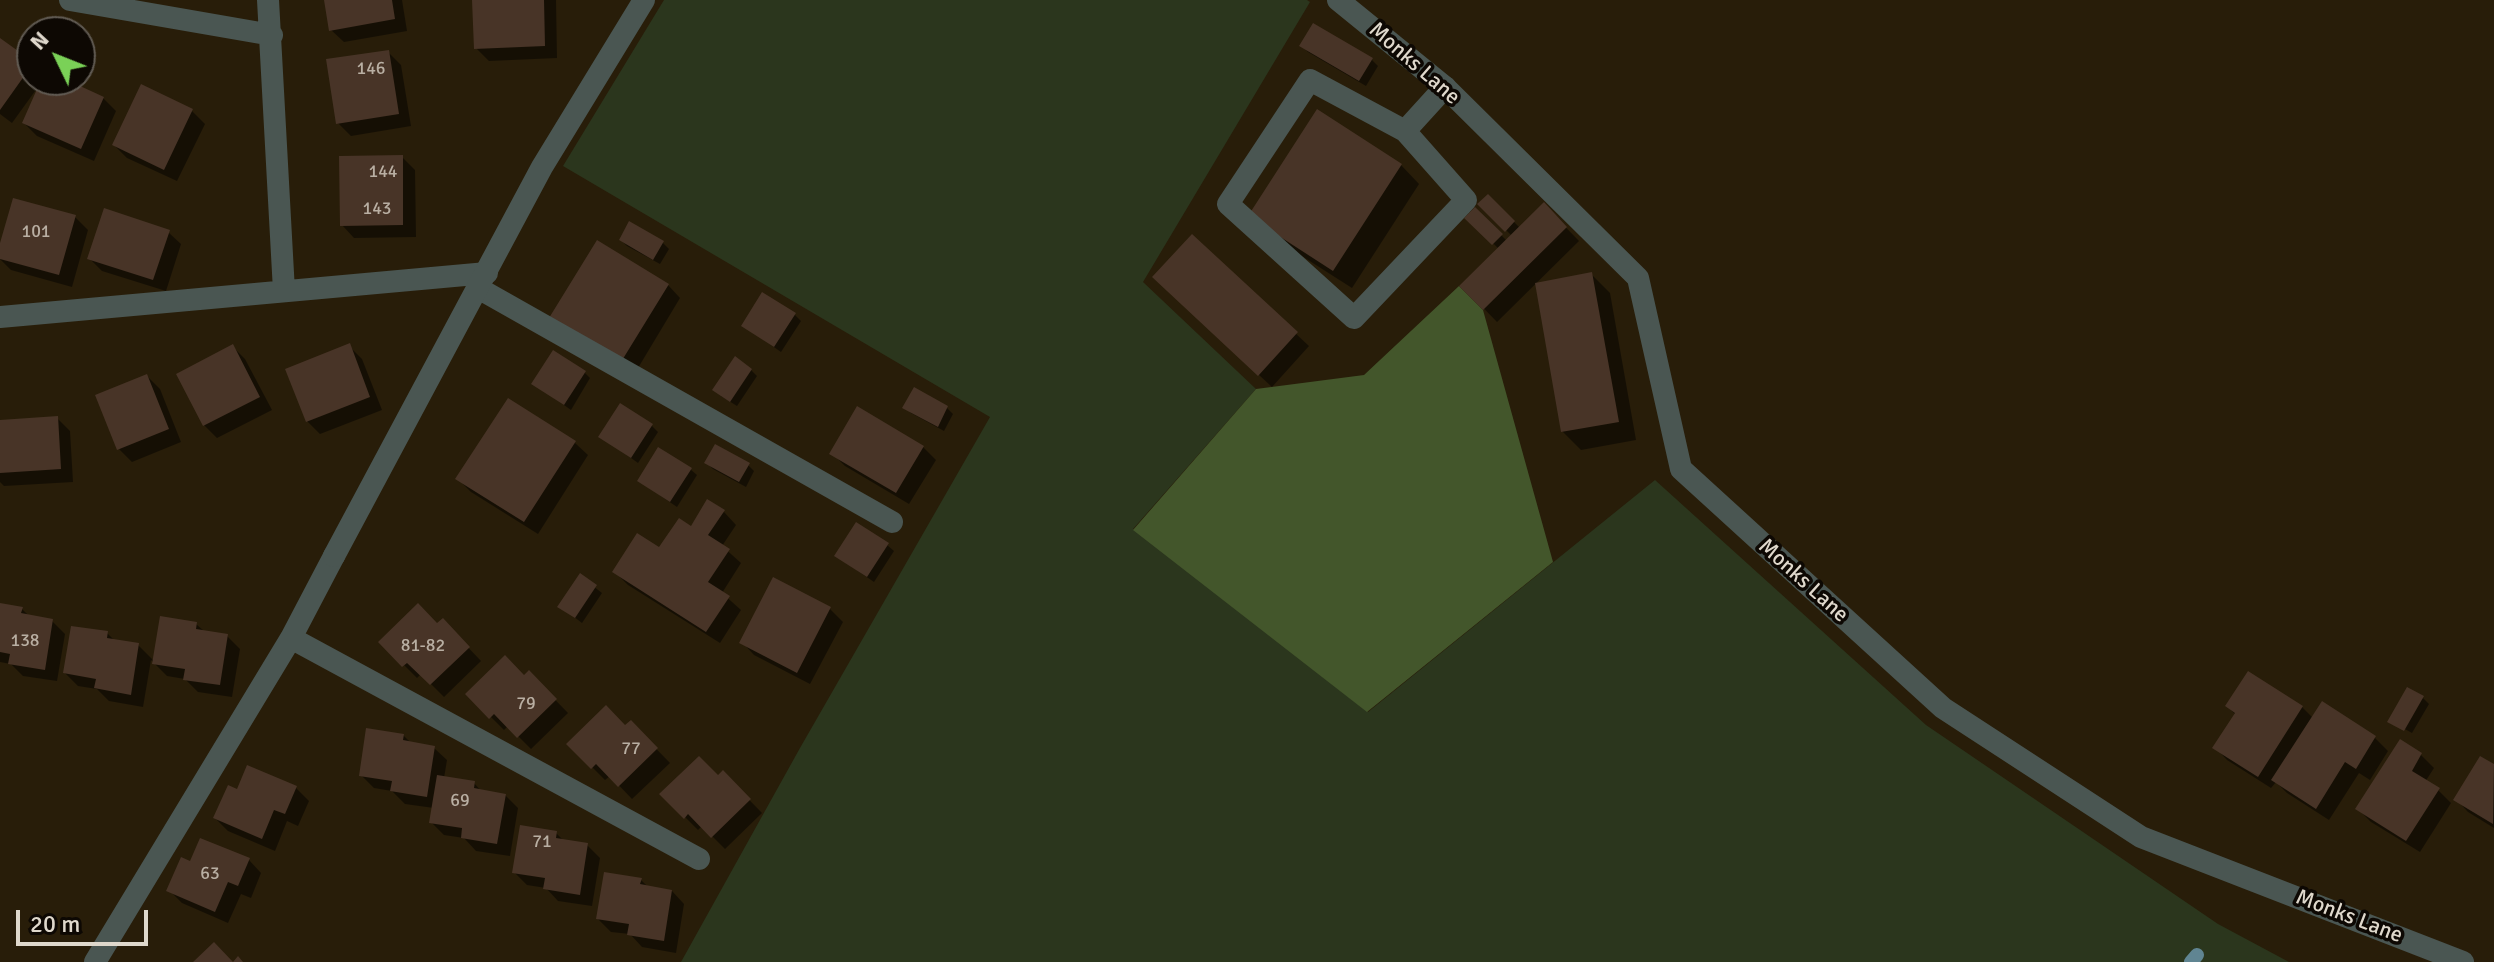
<!DOCTYPE html>
<html>
<head>
<meta charset="utf-8">
<style>
	body { margin:0 }
	#map { position:relative; width:2494px; height:962px; overflow:hidden; background:#281d09; font-family:Signika,sans-serif }
	canvas { display:block }
	.north { position:absolute; left:16px; top:16px; width:80px; height:80px; box-sizing:border-box; background:#0d0803; border:2px solid #615b53; border-radius:50%; rotate:313deg; font-size:22px; font-weight:700; line-height:32px; text-align:center; color:#dfd8cc }
	.north::after { content:''; display:block; margin:auto; width:28px; height:36px; background:#7ad157; clip-path:polygon(50% 0,100% 100%,50% 72%,0 100%) }
	.scale { position:absolute; left:16px; top:910px; width:132px; height:36px; box-sizing:border-box; border:4px solid #dfd8cc; border-top:0; padding-left:10px; font-size:24px; line-height:28px; white-space:nowrap; color:#dfd8cc; -webkit-text-stroke:6px #0d0803; paint-order:stroke }
</style>
</head>
<body>
<div id="map">
<canvas width="2494" height="962"></canvas>
<div class="north">N</div>
<div class="scale">20 m</div>
</div>
<script>
const ctx = document.querySelector('canvas').getContext('2d');
ctx.lineJoin = 'round';
function fill(path, color) { ctx.fillStyle = color; ctx.fill(path, 'evenodd'); }
const poly = rows => new Path2D(rows.map(r => 'M' + r).join(''));
function stroke(path, color, width, dash) { ctx.strokeStyle = color; ctx.lineWidth = width; ctx.lineCap = dash ? 'butt' : 'round'; ctx.setLineDash(dash || []); ctx.stroke(path); }
function write(font, color, halo, rows, align = 'center') {
  ctx.font = font + ' Signika,sans-serif'; ctx.lineWidth = 7; ctx.setLineDash([]); ctx.textBaseline = 'middle'; ctx.strokeStyle = halo; ctx.fillStyle = color; for (const [text, x, y, turn = 0] of rows) {
    ctx.save(); ctx.translate(x, y); ctx.rotate((+turn || 0) * Math.PI / 180); ctx.textAlign = isNaN(turn) ? turn : align; if (halo) ctx.strokeText(text, 0, 0); ctx.fillText(text, 0, 0); ctx.restore();
  }
}
const green = poly([
	[664,0,1307,0,1310,2,1143,282,1256,389,1133,529,1368,712,1655,480,1926,725,2218,924,2289,962,681,962,800,748,990,417,563,166]
]);
const forest = poly([
	[1459,286,1483,310,1553,562,1367,712,1133,530,1256,389,1364,375]
]);
const shadow = poly([
	[326,0,402,0,407,31,344,42,331,30],
	[474,0,556,0,557,58,489,61,476,48],
	[0,40,32,63,32,80,62,80,103,98,116,111,94,161,37,136,24,123,40,88,38,87,12,123,0,114],
	[1302,46,1372,60,1378,66,1366,86,1308,52],
	[388,52,401,65,411,126,351,136,338,123],
	[192,111,205,124,177,181,127,158,114,145],
	[402,157,415,170,416,237,354,238,342,225],
	[1401,165,1419,184,1352,288,1269,235],
	[1488,196,1520,228,1544,205,1579,241,1497,322,1462,286,1499,249,1467,218,1475,209,1507,241,1512,236,1480,204],
	[75,217,88,230,72,287,11,270,0,259,0,250],
	[168,232,181,244,166,291,102,271,89,258],
	[1192,237,1309,346,1272,387,1167,290],
	[621,240,663,243,669,249,660,264,627,246],
	[1591,274,1610,293,1636,440,1581,450,1562,431],
	[668,285,680,298,635,373,565,330],
	[795,315,801,321,781,352,744,326],
	[232,346,245,359,272,410,217,438,204,425],
	[349,346,362,359,382,410,320,434,307,421],
	[751,370,757,376,737,406,721,396],
	[584,372,590,378,571,410,533,383],
	[147,376,160,389,181,442,132,462,119,449,98,396],
	[914,390,947,408,953,414,944,431,911,413,905,407],
	[57,418,70,431,73,482,4,486,0,482,0,422],
	[652,426,658,432,638,463,601,436],
	[575,443,588,455,538,534,471,492,458,479],
	[923,447,936,460,909,504,845,466,832,453],
	[707,463,748,465,754,471,746,487,713,469],
	[690,469,697,475,677,507,639,481],
	[724,512,736,525,722,546,741,563,722,593,741,610,720,643,628,585,615,572,660,550,691,528],
	[887,545,894,551,874,582,836,556],
	[580,576,602,593,582,623,560,606],
	[0,605,22,609,30,617,52,621,65,634,57,681,23,676,11,664,0,662],
	[830,609,843,622,810,684,754,655,742,642],
	[443,621,481,661,444,697,421,674,417,678,381,642,437,626],
	[196,624,205,632,227,636,240,649,232,697,198,692,185,679,167,676,151,660,143,707,109,701,97,689,78,686,65,673,107,633,115,641,138,645,154,661],
	[529,673,568,713,531,749,508,726,504,730,468,694,524,678],
	[2423,698,2429,704,2412,733,2394,723],
	[2322,704,2375,738,2388,751,2370,780,2359,773,2329,820,2287,793,2276,782,2271,788,2227,760,2215,747,2236,715,2227,706,2302,707,2313,718],
	[631,723,670,763,632,799,610,776,605,780,569,744,625,728],
	[403,735,412,744,434,748,447,760,444,778,474,783,482,792,505,795,518,808,510,856,476,851,464,838,444,835,431,822,434,808,405,804,392,791,374,788,361,775],
	[2400,742,2421,755,2434,768,2425,782,2438,790,2451,803,2420,852,2371,822,2358,809],
	[2481,758,2494,767,2494,828,2468,812,2456,799],
	[723,773,762,813,725,849,702,826,698,830,662,794,718,778],
	[296,788,309,801,298,826,287,821,275,851,228,831,215,818,238,791],
	[556,833,564,841,587,845,600,858,592,906,558,901,546,888,527,885,514,872],
	[249,860,261,873,251,898,241,894,228,923,182,903,169,890,191,864],
	[641,880,649,888,672,891,684,904,676,953,642,947,630,934,611,932,598,919]
]);
const stream = poly([
	[2191,962,2197,955]
]);
const building = poly([
	[324,0,392,0,395,19,329,31],
	[472,0,544,0,545,46,474,49],
	[1313,23,1373,58,1359,81,1299,46],
	[0,38,32,61,32,65,0,110],
	[389,50,399,114,336,124,326,59],
	[41,80,67,80,104,97,81,149,22,123],
	[141,84,193,109,164,170,112,145],
	[1317,109,1402,164,1333,271,1248,216],
	[403,155,403,225,340,226,339,156],
	[1488,194,1515,221,1505,232,1477,204],
	[13,198,76,215,59,275,0,259,0,243],
	[1544,202,1567,227,1483,310,1459,286],
	[1475,207,1503,234,1492,245,1464,218],
	[104,208,170,230,153,280,87,259],
	[629,221,664,241,653,260,619,240],
	[1192,234,1298,332,1258,376,1152,277],
	[597,240,669,284,621,362,549,318],
	[1592,272,1619,422,1561,432,1535,283],
	[762,292,796,313,774,347,741,326],
	[350,343,370,397,306,422,285,369],
	[233,344,260,397,203,426,176,374],
	[553,350,586,371,564,405,531,384],
	[735,356,752,369,730,402,712,390],
	[147,374,169,429,117,450,95,395],
	[914,387,948,406,938,427,902,408],
	[508,398,576,441,524,522,455,479],
	[620,403,653,424,631,458,598,437],
	[857,406,924,446,896,493,829,454],
	[58,416,61,469,0,473,0,420],
	[715,444,750,463,739,482,704,463],
	[658,447,692,468,670,502,637,481],
	[707,499,725,510,708,535,730,549,708,582,730,596,706,632,612,572,637,533,659,547,679,518,691,526],
	[856,522,889,543,867,577,834,556],
	[580,573,597,585,575,618,557,607],
	[773,577,831,607,797,673,739,643],
	[0,603,23,607,21,613,53,619,45,670,8,664,10,654,0,652],
	[418,603,437,623,443,618,470,647,430,685,407,663,402,667,378,642],
	[160,616,197,622,196,629,228,634,220,685,183,680,185,669,152,664],
	[71,626,108,631,107,638,139,643,131,695,94,688,96,679,63,673],
	[505,655,524,675,529,670,557,699,517,738,494,714,489,719,465,694],
	[2248,671,2303,706,2258,777,2212,748,2235,713,2225,706],
	[2407,687,2424,696,2404,731,2387,722],
	[2322,701,2376,736,2356,769,2345,762,2316,809,2271,780],
	[606,705,625,725,631,720,658,748,618,787,596,764,591,769,566,744],
	[366,728,404,734,403,740,435,746,427,797,390,791,392,781,359,776],
	[2400,739,2422,753,2412,771,2440,788,2406,841,2355,809],
	[699,756,718,775,723,770,751,799,711,838,688,814,684,819,659,794],
	[2480,756,2494,764,2493,824,2453,800],
	[247,765,297,786,285,814,274,810,262,839,213,818,228,785,237,789],
	[437,775,475,781,474,788,506,794,497,844,461,838,462,828,429,823],
	[520,825,557,831,556,838,588,843,580,895,543,889,545,878,512,873],
	[200,838,250,858,238,886,228,882,215,912,166,891,181,857,190,861],
	[604,872,642,878,640,884,672,890,664,941,627,935,629,924,596,919],
	[214,942,233,962,238,956,243,962,193,962]
]);
const service = poly([
	[70,0,272,35],
	[268,0,284,291],
	[1405,131,1466,200,1354,318,1228,204,1310,80,1405,131,1445,87],
	[478,288,892,522],
	[0,317,487,273],
	[291,638,699,859],
	[95,962,291,638,334,556]
]);
const minor = poly([
	[1338,0,1445,87,1638,278,1681,469,1943,708,2141,837,2463,962],
	[334,556,542,167,644,0]
]);
const numberNames = [
	["146",371,69],
	["144",383,172],
	["143",377,209],
	["101",36,232],
	["138",25,641],
	["81-82",423,646],
	["79",526,704],
	["77",631,749],
	["69",460,801],
	["71",542,842],
	["63",210,874]
];
const streetNames = [
	["Monks Lane",1414,64,41],
	["Monks Lane",1803,581,42],
	["Monks Lane",2349,917,21]
];
fill(green, '#2b361d');
fill(forest, '#43562b');
fill(shadow, '#0007');
stroke(stream, '#608592', 14);
fill(building, '#483427');
stroke(service, '#4a5652', 22);
stroke(minor, '#4a5652', 22);
write('18px', '#b9afa3', null, numberNames);
write('22px', '#dfd8cc', '#0d0803', streetNames);
</script>
</body>
</html>
